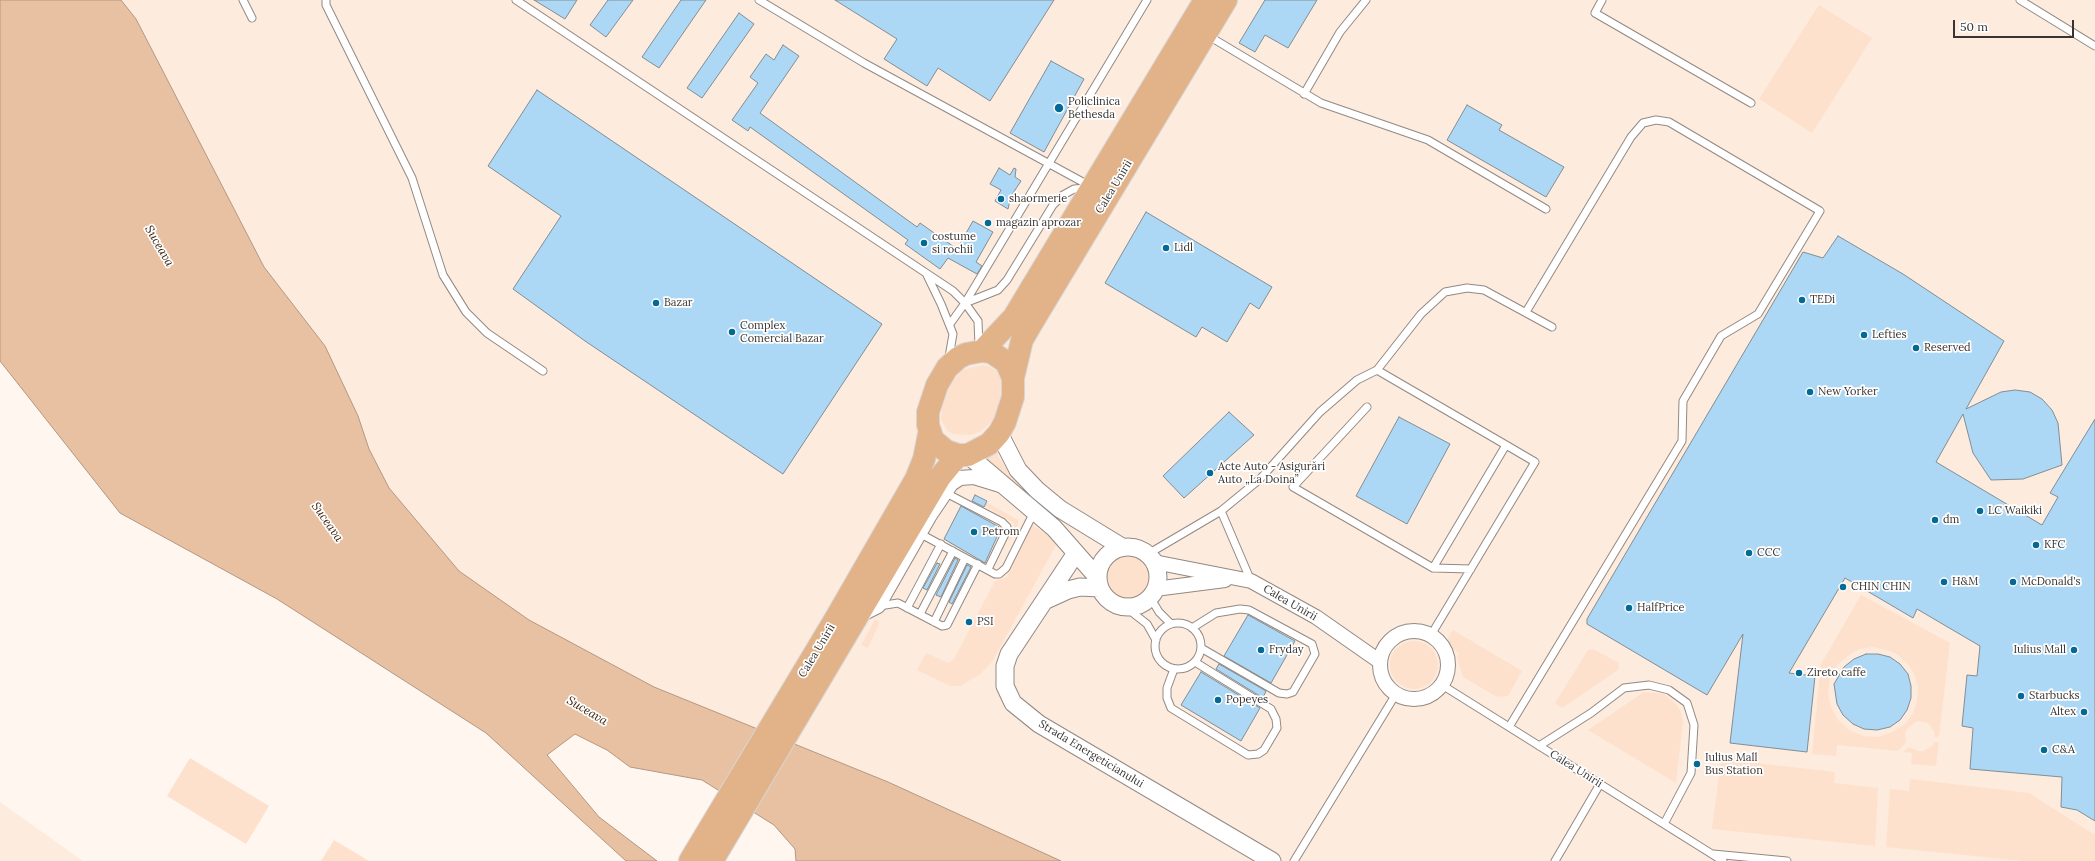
<!DOCTYPE html>
<html>
<head>
<meta charset="utf-8">
<style>
	body { margin:0 }
	#map { position:relative; width:2095px; height:861px; overflow:hidden; background:#fff6ef; font-family:Lora,serif }
	canvas { display:block }
	.scale { position:absolute; left:1953px; top:20px; width:121px; height:18px; box-sizing:border-box; border:2px solid #393431; border-top:0; padding-left:5px; font-size:12px; line-height:14px; white-space:nowrap; color:#393431; -webkit-text-stroke:3px #fff; paint-order:stroke }
</style>
</head>
<body>
<div id="map">
<canvas width="2095" height="861"></canvas>
<div class="scale">50 m</div>
</div>
<script>
const ctx = document.querySelector('canvas').getContext('2d');
ctx.lineJoin = 'round';
function fill(path, color) { ctx.fillStyle = color; ctx.fill(path, 'evenodd'); }
const poly = rows => new Path2D(rows.map(r => 'M' + r).join(''));
function stroke(path, color, width, dash) { ctx.strokeStyle = color; ctx.lineWidth = width; ctx.lineCap = dash ? 'butt' : 'round'; ctx.setLineDash(dash || []); ctx.stroke(path); }
function write(font, color, halo, rows, align = 'center') {
  ctx.font = font + ' Lora,serif'; ctx.lineWidth = 3.5; ctx.setLineDash([]); ctx.textBaseline = 'middle'; ctx.strokeStyle = halo; ctx.fillStyle = color; for (const [text, x, y, turn = 0] of rows) {
    ctx.save(); ctx.translate(x, y); ctx.rotate((+turn || 0) * Math.PI / 180); ctx.textAlign = isNaN(turn) ? turn : align; if (halo) ctx.strokeText(text, 0, 0); ctx.fillText(text, 0, 0); ctx.restore();
  }
}
const built = poly([
	[121,0,2095,0,2095,861,1061,861,888,782,654,687,529,620,459,571,389,488,369,449,358,416,325,346,264,267,136,19],
	[0,802,83,861,0,861]
]);
const green = poly([
	[1819,5,1872,38,1812,133,1759,99],
	[982,365,988,366,997,371,1003,385,1003,396,996,417,981,431,971,435,953,434,947,430,941,419,943,401,954,379,963,370],
	[997,446,998,456,1018,485,1014,489,979,458],
	[986,502,1018,520,1018,525,1010,541,1008,540,1014,527,1014,523,984,506],
	[1032,525,1054,538,1056,545,992,662,979,675,960,686,950,686,917,670,926,653,946,662,949,663,954,659,995,581,1007,577],
	'1100 577a28 28 0 1 1 56 0a28 28 0 1 1-56 0Z',
	[1861,595,1950,643,1939,737,1935,737,1934,731,1928,723,1918,721,1914,723,1907,729,1905,733,1906,742,1898,751,1837,745,1836,756,1812,754,1821,664],
	[1873,647,1887,650,1898,655,1908,664,1915,675,1918,688,1917,701,1913,713,1905,724,1893,732,1878,737,1863,736,1849,730,1838,720,1831,707,1828,693,1830,678,1837,665,1849,655,1860,649],
	[875,620,879,621,879,624,868,648,861,645],
	[1453,630,1522,671,1508,696,1497,697,1463,677,1457,658,1459,653,1450,646,1448,638],
	'1390 665a24 24 0 1 1 48 0a24 24 0 1 1-48 0Z',
	[1593,649,1619,663,1618,670,1562,708,1555,703,1588,650],
	[1644,692,1664,694,1676,704,1681,712,1683,722,1676,783,1588,730],
	[1934,742,1939,742,1936,766,1911,764,1912,753,1903,752,1909,747,1918,751,1923,751,1932,746],
	[190,758,269,806,246,844,167,796],
	[1721,759,1835,772,1834,783,1878,788,1875,846,1712,829],
	[1910,779,2029,793,2095,835,2095,861,2023,861,1886,847,1890,789,1909,791],
	[334,840,369,861,321,861]
]);
const water = poly([
	[0,0,121,0,136,19,264,267,325,346,358,416,369,449,389,488,459,571,529,620,654,687,888,782,1061,861,796,861,795,849,774,825,702,780,630,767,607,750,575,734,547,755,599,817,657,861,626,861,486,733,277,599,120,513,0,361,0,0]
]);
const building = poly([
	[534,0,577,0,565,19,534,0],
	[608,0,633,0,606,37,590,25,608,0],
	[681,0,706,0,659,68,642,57,681,0],
	[835,0,1054,0,990,101,938,68,927,86,884,59,897,39,835,0],
	[1265,0,1317,0,1288,48,1265,35,1255,52,1239,43,1265,0],
	[739,13,754,24,702,98,687,88,739,13],
	[783,45,799,56,760,113,917,227,920,223,957,249,973,221,993,232,976,262,982,266,977,274,948,258,940,269,905,244,908,240,750,127,748,131,732,120,758,83,750,77,766,54,774,60,783,45],
	[1051,61,1084,79,1044,152,1010,133,1051,61],
	[537,90,882,324,783,474,585,341,513,289,561,216,488,166,537,90],
	[1467,105,1502,125,1499,130,1564,167,1546,197,1447,140,1467,105],
	[999,168,1010,175,1014,168,1016,169,1015,177,1021,181,1011,196,1008,209,995,201,1001,190,990,184,999,168],
	[1146,212,1272,287,1259,309,1250,303,1227,342,1202,327,1196,337,1105,283,1146,212],
	[1838,236,1903,274,2004,341,1966,409,2001,392,2015,390,2030,392,2042,399,2052,410,2058,423,2062,465,2023,479,1991,480,1973,453,1963,414,1936,462,2042,525,2058,497,2050,493,2095,419,2095,821,2077,810,2061,807,2062,777,1970,769,1973,728,1962,726,1967,675,1977,676,1980,646,1917,609,1913,618,1845,578,1789,673,1815,676,1807,752,1730,743,1743,634,1707,695,1587,624,1587,619,1803,252,1823,258,1838,236],
	[1229,412,1254,435,1184,498,1163,476,1229,412],
	[1399,417,1450,444,1407,524,1356,496,1399,417],
	[975,495,987,501,984,507,972,501,975,495],
	[961,506,1001,528,985,563,944,539,961,506],
	[955,558,958,560,941,597,936,595,955,558],
	[937,563,940,564,927,590,923,588,937,563],
	[967,565,971,567,952,604,949,602,967,565],
	[1248,615,1295,641,1271,683,1224,656,1248,615],
	[1866,654,1878,654,1890,657,1900,664,1908,674,1911,686,1911,698,1907,710,1900,720,1890,727,1877,730,1864,729,1853,724,1843,715,1837,704,1834,684,1844,667,1854,659,1866,654],
	[1219,664,1266,691,1263,698,1216,669,1219,664],
	[1201,672,1260,708,1241,741,1181,705,1201,672]
]);
const service = poly([
	[243,0,252,18],
	[326,0,326,5,412,178,443,275,466,312,487,333,543,371],
	[516,0,953,291,965,303,978,321,979,346],
	[759,0,864,63,1090,186],
	[1602,0,1595,13,1751,103],
	[2020,0,2095,46],
	[1207,35,1321,103,1428,140,1546,209],
	[1304,94,1340,32,1366,0],
	[926,273,941,304,953,334,949,357],
	[965,303,998,290,1007,280,1053,205,1063,195,1074,189,1087,188],
	[950,324,965,303,1147,0],
	[1377,370,1506,445,1433,568],
	[1367,407,1293,487,1433,568,1471,569],
	[944,492,1002,522,1007,527,1005,534,988,569],
	[1221,511,1251,581],
	[919,533,995,574,999,574,1006,568,1034,512],
	[1148,554,1221,511,1260,479,1320,412,1357,380,1377,370,1421,314,1445,292,1467,288,1484,290,1552,327],
	[1150,597,1159,612,1171,624],
	[879,606,898,603,942,626,947,625,978,564],
	[1124,606,1147,624,1156,640],
	[907,608,941,544],
	[920,614,953,551],
	[934,622,965,558],
	'1155 646a23 23 0 1 1 46 0a23 23 0 1 1-46 0Z',
	[1192,628,1216,613,1240,609,1249,610,1312,644,1315,654,1293,692,1287,694,1279,693,1201,648],
	[1431,635,1535,462,1506,445],
	[1174,669,1167,688,1167,698,1171,708,1248,755,1258,754,1264,750,1277,728,1276,719,1271,709,1195,662],
	[1442,685,1723,861],
	[1509,727,1682,441,1683,401,1721,336,1758,314,1820,211,1669,122,1656,120,1643,123,1631,137,1526,312],
	[1539,746,1591,713,1624,688,1649,685,1669,690,1687,703,1694,725,1691,773,1664,824],
	[1713,854,1787,861],
	[1294,861,1396,694],
	[1555,861,1600,784]
]);
const minor = poly([
	[1154,562,1251,581,1316,617,1379,661],
	[1155,589,1225,580],
	[858,616,878,606,930,515,951,484,960,478,974,477,1000,485],
	'1380 665a34 34 0 1 1 68 0a34 34 0 1 1-68 0Z'
]);
const tertiary = poly([
	[999,433,1018,470,1037,490,1060,509,1122,547],
	[968,455,1054,528,1098,578],
	'1098 577a30 30 0 1 1 60 0a30 30 0 1 1-60 0Z',
	[1076,553,1009,654,1005,666,1005,686,1013,703,1039,724,1272,861],
	[1046,600,1068,590,1080,587,1100,588]
]);
const primary = poly([
	[982,351,1014,317,1205,0],
	[982,351,991,352,1006,362,1013,378,1013,397,1005,422,999,433,989,444,968,455,958,455,946,451,933,440,928,425,928,412,937,385,947,368,958,358,966,354,982,351],
	[1013,378,1022,340,1030,326,1226,0],
	[690,861,836,618,916,479,924,459,929,434],
	[712,861,940,477,958,455]
]);
const markers = [
	[1059,108,5,"#036a97"],
	[1001,199,4,"#036a97"],
	[988,223,4,"#036a97"],
	[924,243,4,"#036a97"],
	[1166,248,4,"#036a97"],
	[1802,300,4,"#036a97"],
	[656,303,4,"#036a97"],
	[732,332,4,"#036a97"],
	[1864,335,4,"#036a97"],
	[1916,348,4,"#036a97"],
	[1810,392,4,"#036a97"],
	[1210,473,4,"#036a97"],
	[1980,511,4,"#036a97"],
	[1935,520,4,"#036a97"],
	[974,532,4,"#036a97"],
	[2036,545,4,"#036a97"],
	[1749,553,4,"#036a97"],
	[1944,582,4,"#036a97"],
	[2013,582,4,"#036a97"],
	[1843,587,4,"#036a97"],
	[1629,608,4,"#036a97"],
	[969,622,4,"#036a97"],
	[1261,650,4,"#036a97"],
	[2074,650,4,"#036a97"],
	[1799,673,4,"#036a97"],
	[2021,696,4,"#036a97"],
	[1218,700,4,"#036a97"],
	[2084,712,4,"#036a97"],
	[2044,750,4,"#036a97"],
	[1697,764,4,"#036a97"]
];
const poiNames = [
	["Policlinica",1068,102],
	["Bethesda",1068,115],
	["shaormerie",1009,199],
	["magazin aprozar",996,223],
	["costume",932,237],
	["si rochii",932,250],
	["Lidl",1174,248],
	["TEDi",1810,300],
	["Bazar",664,303],
	["Complex",740,326],
	["Comercial Bazar",740,339],
	["Lefties",1872,335],
	["Reserved",1924,348],
	["New Yorker",1818,392],
	["Acte Auto - Asigurări",1218,467],
	["Auto „La Doina”",1218,480],
	["LC Waikiki",1988,511],
	["dm",1943,520],
	["Petrom",982,532],
	["KFC",2044,545],
	["CCC",1757,553],
	["H&M",1952,582],
	["McDonald's",2021,582],
	["CHIN CHIN",1851,587],
	["HalfPrice",1637,608],
	["PSI",977,622],
	["Fryday",1269,650],
	["Iulius Mall",2066,650,"right"],
	["Zireto caffe",1807,673],
	["Starbucks",2029,696],
	["Popeyes",1226,700],
	["Altex",2076,712,"right"],
	["C&A",2052,750],
	["Iulius Mall",1705,758],
	["Bus Station",1705,771]
];
const streetNames = [
	["Calea Unirii",1114,187,-59],
	["Calea Unirii",1290,603,30],
	["Calea Unirii",817,651,-59],
	["Strada Energeticianului",1091,754,31],
	["Calea Unirii",1576,769,32]
];
const waterNames = [
	["Suceava",159,246,60],
	["Suceava",327,522,55],
	["Suceava",587,711,31]
];
fill(built, '#fdebde');
fill(green, '#fde1cc');
fill(water, '#e8c1a3');
stroke(water, '#b49781', 1);
fill(building, '#add8f5');
stroke(building, '#838d94', 1);
stroke(service, '#938982', 9);
stroke(minor, '#938982', 16);
stroke(tertiary, '#938982', 19);
stroke(primary, '#d7d6d6', 24);
stroke(service, '#fff', 7);
stroke(minor, '#fff', 14);
stroke(tertiary, '#fff', 17);
stroke(primary, '#e2b389', 22);
for (const [x, y, r, color] of markers) { const dot = new Path2D(); dot.arc(x, y, r, 0, 2 * Math.PI); ctx.fillStyle = color; ctx.fill(dot); stroke(dot, '#fff', 1.5); }
write('11px', '#393431', '#fff', poiNames, 'left');
write('11px', '#393431', '#fff', streetNames);
write('italic 12px', '#3d220a', '#fff', waterNames);
</script>
</body>
</html>
